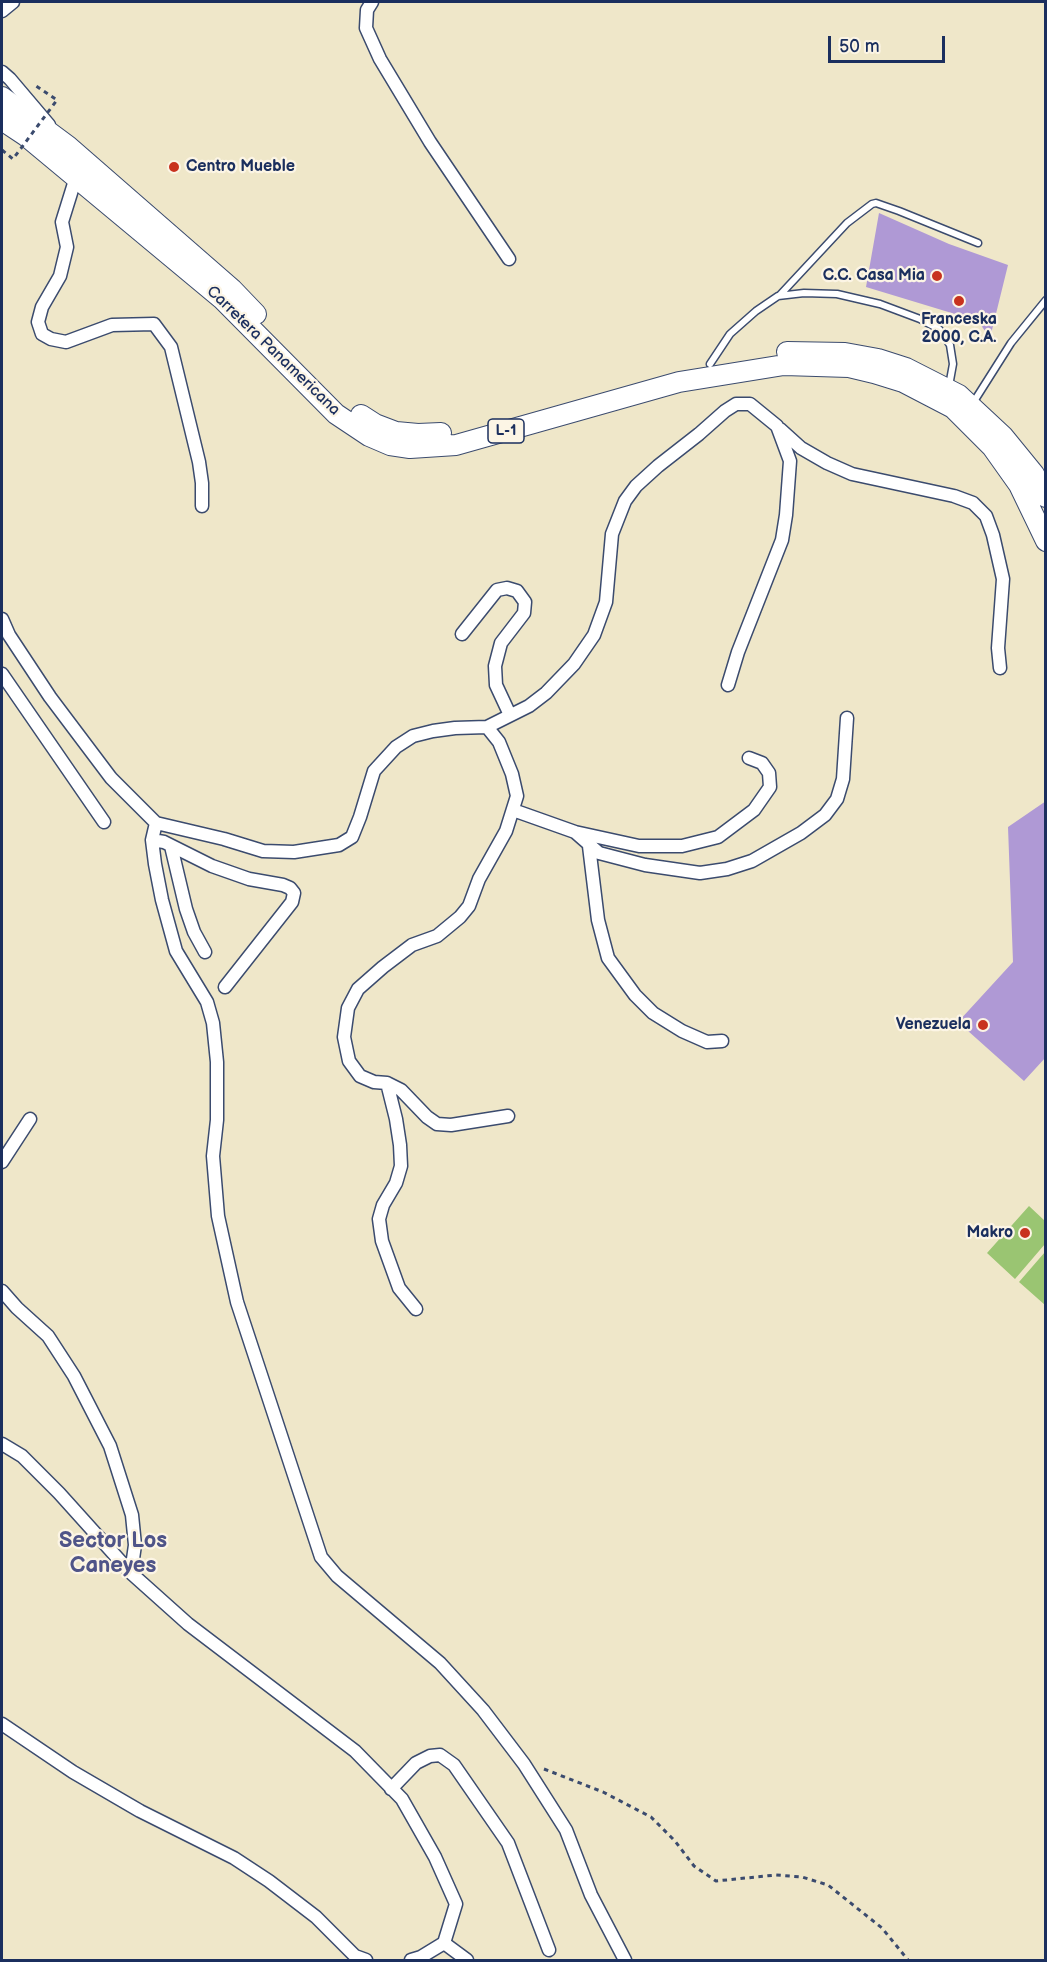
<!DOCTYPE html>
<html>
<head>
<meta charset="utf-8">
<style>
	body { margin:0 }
	#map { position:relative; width:1047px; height:1962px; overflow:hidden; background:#efe7c9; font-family:"Balsamiq Sans",sans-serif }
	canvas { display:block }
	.frame { position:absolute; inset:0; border:3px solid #1b2f5e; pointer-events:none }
	.scale { position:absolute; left:828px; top:36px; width:117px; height:27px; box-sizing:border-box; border:3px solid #1b2f5e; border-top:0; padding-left:8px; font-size:18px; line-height:21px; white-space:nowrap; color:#1b2f5e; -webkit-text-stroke:4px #fcf5e5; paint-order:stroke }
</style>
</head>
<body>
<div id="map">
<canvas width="1047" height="1962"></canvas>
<div class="frame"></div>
<div class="scale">50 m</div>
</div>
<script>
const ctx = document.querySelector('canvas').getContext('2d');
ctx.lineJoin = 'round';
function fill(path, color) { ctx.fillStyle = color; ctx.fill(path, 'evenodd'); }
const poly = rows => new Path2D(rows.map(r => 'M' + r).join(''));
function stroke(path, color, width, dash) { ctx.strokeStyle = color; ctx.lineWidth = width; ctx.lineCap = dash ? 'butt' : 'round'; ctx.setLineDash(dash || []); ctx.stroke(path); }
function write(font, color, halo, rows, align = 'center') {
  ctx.font = font + ' "Balsamiq Sans",sans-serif'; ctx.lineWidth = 4.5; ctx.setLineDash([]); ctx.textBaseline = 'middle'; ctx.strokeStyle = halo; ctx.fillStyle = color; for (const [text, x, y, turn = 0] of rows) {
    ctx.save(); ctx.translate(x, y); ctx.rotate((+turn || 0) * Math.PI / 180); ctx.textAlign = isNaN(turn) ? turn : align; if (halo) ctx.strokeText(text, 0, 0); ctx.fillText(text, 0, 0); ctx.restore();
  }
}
const green = poly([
	[1029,1206,1045,1221,1045,1244,1015,1279,987,1253],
	[1045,1252,1045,1305,1019,1282]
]);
const building = poly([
	[879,213,949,244,1008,265,990,338,978,321,866,287],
	[1046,801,1046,1057,1024,1081,958,1022,1013,962,1008,827]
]);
const path = poly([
	[544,1769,603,1792,651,1817,675,1841,694,1866,716,1881,776,1875,802,1877,828,1885,882,1928,908,1960]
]);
const service = poly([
	[779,296,847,223,872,204,876,203,899,211,978,243],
	[710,364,730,334,756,311,778,296,804,293,837,294,880,304,920,319,939,329,950,345,953,364,949,386],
	[973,403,1011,343,1046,300]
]);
const minor = poly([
	[372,2,367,10,366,28,380,59,430,142,509,259],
	[2,11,13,2],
	[2,72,10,79,49,125],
	[76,177,62,222,67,247,60,276,42,307,38,322,42,334,51,339,66,342,112,325,154,324,171,347,199,462,202,483,202,506],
	[780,429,801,448,827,463,852,474,954,496,973,503,986,516,993,535,1003,579,998,648,1000,668],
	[2,619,9,635,50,697,111,778,156,823,224,839,263,851,294,852,339,845,352,837,360,817,374,771,396,747,413,736,433,731,455,728,487,727,499,742,512,774,517,796,506,831,479,879,469,906,460,917,437,936,412,945,383,967,358,989,348,1008,344,1037,349,1061,360,1076,374,1082,387,1083,401,1090,427,1117,437,1124,451,1125,508,1116],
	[462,634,497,590,507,588,517,591,525,602,524,613,501,643,495,666,496,685,510,715],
	[2,674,104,822],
	[487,727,529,706,546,693,574,664,594,635,606,602,612,534,625,501,636,486,658,466,699,434,725,411,736,404,750,404,777,426,790,461,786,515,782,540,738,652,728,685],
	[513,810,575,832,639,846,682,846,718,837,754,810,770,787,769,773,762,763,749,758],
	[156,823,152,840,155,864,162,900,176,951,207,1002,213,1023,217,1062,217,1120,213,1156,218,1216,237,1302,321,1557,337,1576,440,1663,483,1710,524,1764,566,1830,591,1895,625,1960],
	[575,832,599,853,645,865,700,873,727,869,752,861,801,833,825,815,837,799,843,779,847,718],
	[152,840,164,842,212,866,249,879,283,885,290,888,294,893,292,902,225,987],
	[171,846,186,909,194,932,205,952],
	[589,846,598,920,608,958,635,995,653,1013,682,1031,707,1042,722,1041],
	[387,1083,396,1119,400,1145,401,1166,396,1183,383,1205,379,1219,382,1241,399,1288,416,1309],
	[2,1162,30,1119],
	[2,1291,17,1308,48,1336,74,1376,110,1446,132,1515,135,1545,131,1573],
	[2,1444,22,1456,59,1493,131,1573,188,1624,355,1751,402,1799,435,1857,456,1904,444,1943,421,1957,411,1960],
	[2,1724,73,1772,140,1811,234,1858,269,1881,316,1917,355,1956,366,1960],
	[391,1789,416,1763,430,1756,440,1755,454,1765,508,1843,549,1950],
	[444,1943,467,1960]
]);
const primary = poly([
	[2,97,68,146,232,289,256,314],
	[2,120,26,136,222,299,336,414,369,436,390,445,410,448,456,445,679,382,784,365,849,367,874,373,903,382,953,408,992,447,1019,485,1046,541],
	[787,352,845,353,878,359,906,368,959,395,1003,436,1034,474,1046,497],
	[361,415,375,424,396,432,418,434,441,433]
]);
const pathBridge = poly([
	[2,150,13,159,57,100,33,84]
]);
const markers = [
	[174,167,6,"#c8321e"],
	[937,276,6,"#c8321e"],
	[959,301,6,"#c8321e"],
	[983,1025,6,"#c8321e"],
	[1025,1233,6,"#c8321e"]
];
const shields = [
	[506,431,36]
];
const shieldNames = [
	["L-1",506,431]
];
const poiNames = [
	["Centro Mueble",186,167,"left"],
	["C.C. Casa Mia",925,276],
	["Franceska",959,320,"center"],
	["2000, C.A.",959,338,"center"],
	["Venezuela",971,1025],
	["Makro",1013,1233]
];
const streetNames = [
	["Carretera Panamericana",273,351,44]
];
const districtNames = [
	["Sector Los",113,1541],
	["Caneyes",113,1566]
];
fill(green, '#9ac572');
fill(building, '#af99d5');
stroke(service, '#3b4b6e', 9);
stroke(minor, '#3b4b6e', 15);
stroke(primary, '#3b4b6e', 22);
stroke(path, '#3b4b6e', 3, [4.5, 4.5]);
stroke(service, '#fff', 6);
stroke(minor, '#fff', 12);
stroke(primary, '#fff', 20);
stroke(pathBridge, '#3b4b6e', 3, [4.5, 4.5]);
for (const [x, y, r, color] of markers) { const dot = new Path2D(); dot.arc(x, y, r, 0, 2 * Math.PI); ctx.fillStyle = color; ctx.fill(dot); stroke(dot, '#fcf5e5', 2); }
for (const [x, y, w] of shields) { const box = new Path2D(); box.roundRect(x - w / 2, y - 12, w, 24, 4.5); ctx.fillStyle = '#fcf5e5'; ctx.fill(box); stroke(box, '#1b2f5e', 1.5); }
write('bold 15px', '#1b2f5e', null, shieldNames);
write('bold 16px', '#1b2f5e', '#fcf5e5', poiNames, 'right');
write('16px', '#1b2f5e', '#fcf5e5', streetNames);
write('bold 22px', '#4f5488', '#fcf5e5', districtNames);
</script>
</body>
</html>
